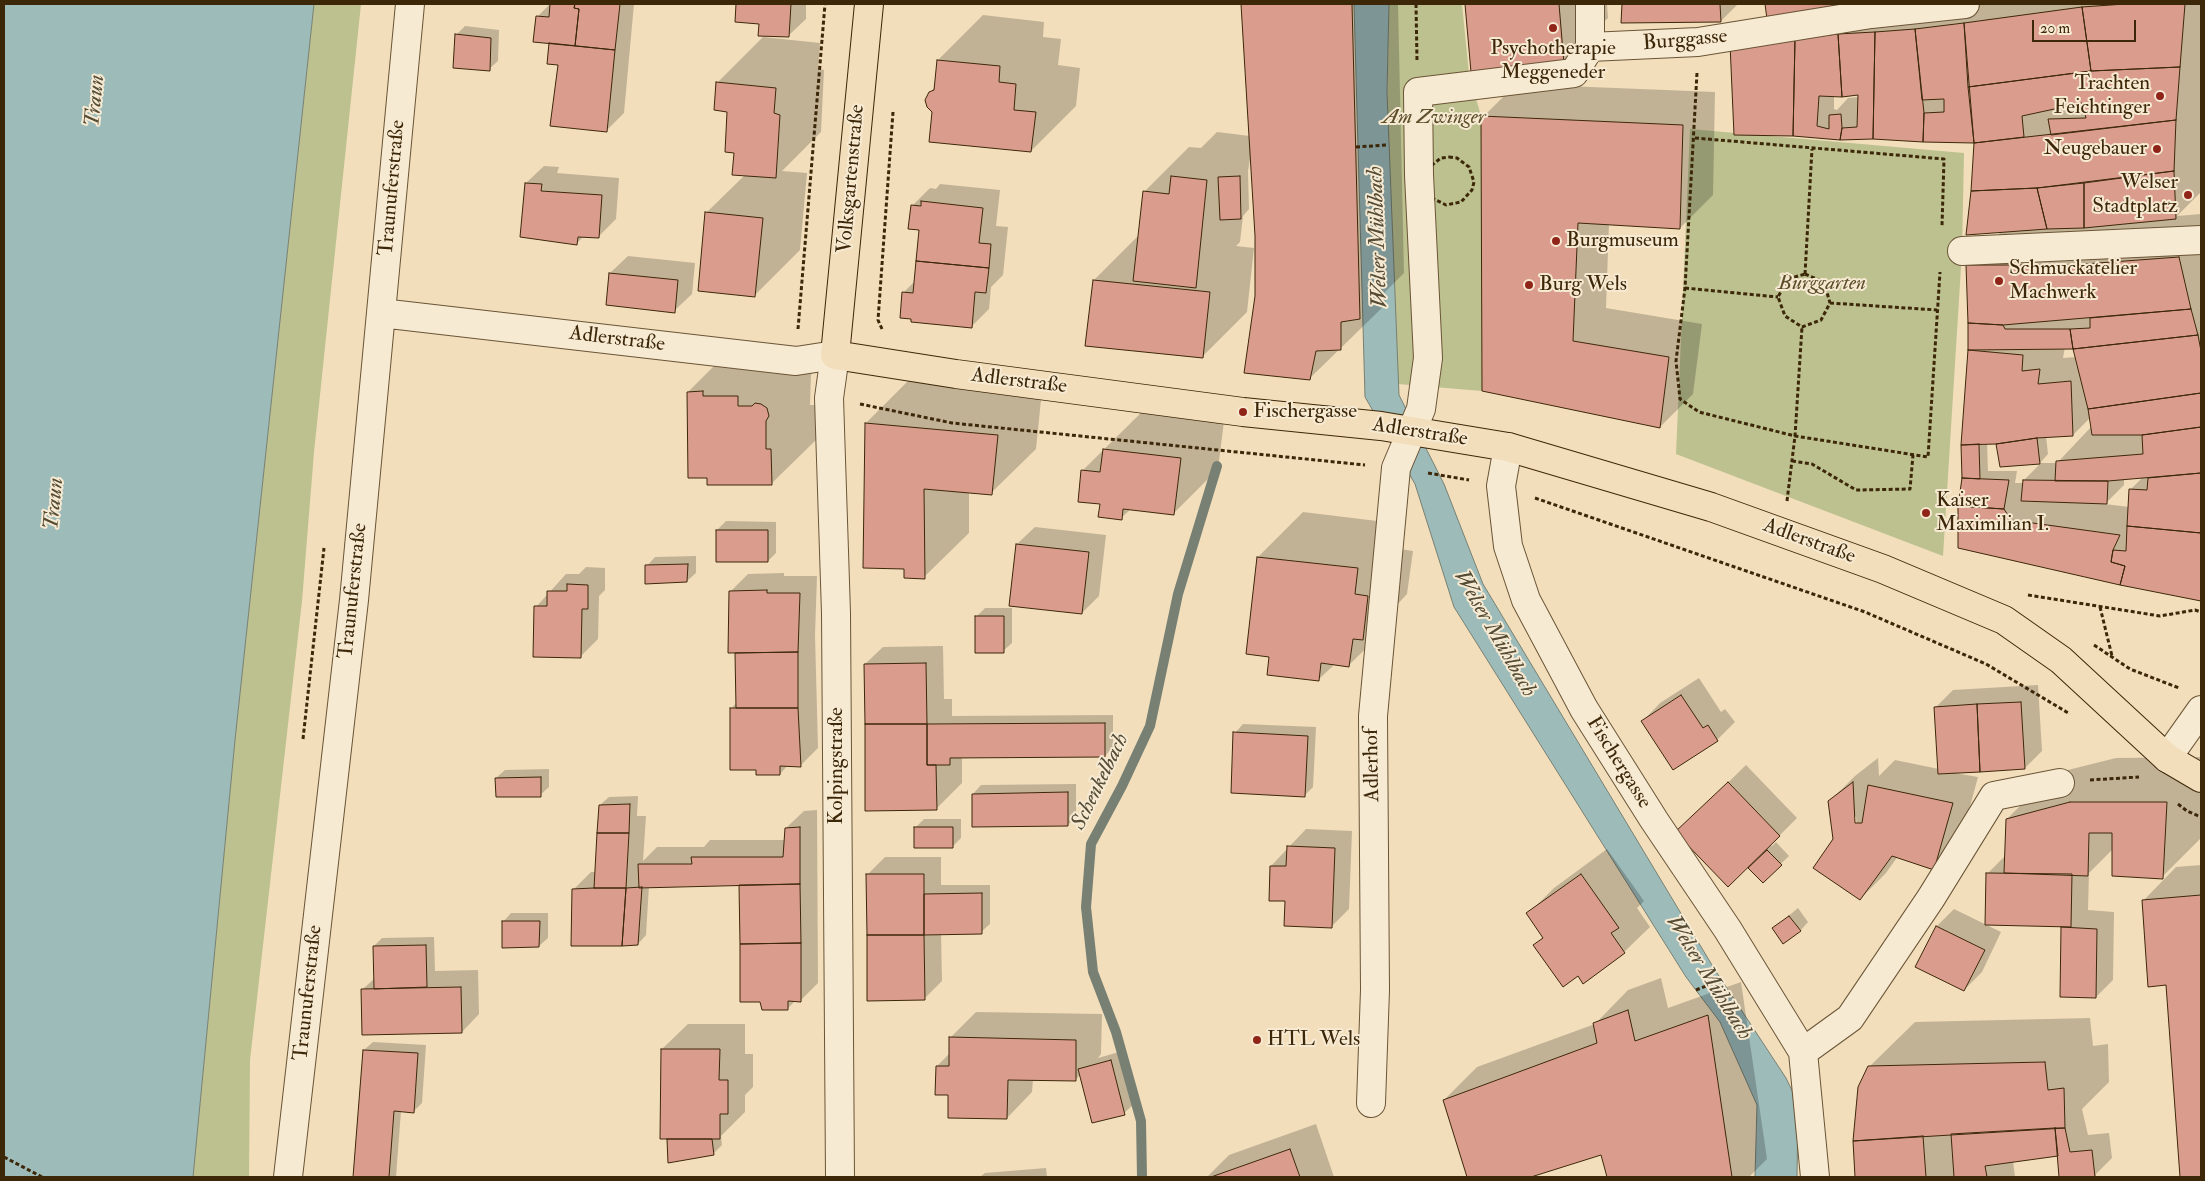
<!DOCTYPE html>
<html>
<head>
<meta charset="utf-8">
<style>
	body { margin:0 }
	#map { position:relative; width:2205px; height:1181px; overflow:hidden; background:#f2debb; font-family:"IM FELL Double Pica",serif }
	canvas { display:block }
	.frame { position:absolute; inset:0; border:5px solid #3d2709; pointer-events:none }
	.scale { position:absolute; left:2032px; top:20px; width:104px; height:22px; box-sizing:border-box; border:2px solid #3d2709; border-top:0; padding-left:6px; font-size:15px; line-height:18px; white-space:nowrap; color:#3d2709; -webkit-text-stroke:4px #f7ead3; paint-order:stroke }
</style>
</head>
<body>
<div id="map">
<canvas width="2205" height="1181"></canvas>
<div class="frame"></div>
<div class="scale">20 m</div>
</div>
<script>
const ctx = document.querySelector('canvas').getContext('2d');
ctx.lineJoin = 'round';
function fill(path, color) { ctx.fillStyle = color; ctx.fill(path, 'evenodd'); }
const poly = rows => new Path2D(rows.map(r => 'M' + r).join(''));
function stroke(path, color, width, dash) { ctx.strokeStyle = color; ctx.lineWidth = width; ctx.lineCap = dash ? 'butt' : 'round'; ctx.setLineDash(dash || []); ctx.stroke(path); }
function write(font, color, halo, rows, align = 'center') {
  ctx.font = font + ' "IM FELL Double Pica",serif'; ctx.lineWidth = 4; ctx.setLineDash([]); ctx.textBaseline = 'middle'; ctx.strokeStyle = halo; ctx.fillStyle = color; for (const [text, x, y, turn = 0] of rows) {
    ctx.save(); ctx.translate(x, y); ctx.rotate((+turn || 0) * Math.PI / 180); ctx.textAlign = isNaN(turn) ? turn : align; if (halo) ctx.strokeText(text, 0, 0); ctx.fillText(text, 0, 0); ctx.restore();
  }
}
const green = poly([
	[314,4,361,4,314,452,302,601,250,1060,249,1177,193,1177,235,740],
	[1389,4,1462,4,1469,74,1481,116,1482,391,1398,384,1387,121],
	[1690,129,1964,153,1962,251,1943,556,1676,454]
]);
const water = poly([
	[4,4,314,4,235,740,193,1177,4,1177,4,4],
	[1354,4,1389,4,1387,92,1399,395,1444,484,1483,584,1715,970,1786,1078,1798,1103,1797,1177,1755,1177,1757,1105,1720,1022,1686,977,1454,607,1415,484,1365,397,1354,4]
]);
const shadow = poly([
	[550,4,634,4,624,113,607,130,559,64,537,17],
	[737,4,806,4,806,19,788,36,760,23,736,21],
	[1242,4,1398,4,1404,273,1385,292,1386,304,1310,378,1257,296,1257,236,1251,152,1248,171,1249,209,1243,216,1240,242,1236,246,1254,248,1247,312,1202,357,1094,280,1139,235,1144,192,1189,147,1201,148,1217,132,1250,136],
	[1467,4,1607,4,1608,18,1563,63,1472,71],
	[1623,4,1738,4,1721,21,1622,22],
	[1766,4,1888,4,1934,13,1984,4,2201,4,2201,192,2177,216,2201,214,2201,599,2121,584,1959,547,1963,445,1969,350,1967,265,2001,232,1972,192,1975,142,1793,135],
	[1859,93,1859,97,1848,98,1837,110,1834,109,1834,96],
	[2065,347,2074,348,2076,357,2063,358],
	[2091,417,2092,426,2057,463,2041,463,2024,480,2024,483,2015,483,2017,471,1988,471,1987,443,1997,443,2001,466,2040,463,2048,454,2046,436,2073,435],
	[2143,477,2130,490,2129,507,2105,504,2124,485,2124,479],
	[983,15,1044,22,1043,37,1061,39,1058,65,1080,68,1076,106,1031,151,933,111,930,93,935,87,938,60],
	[465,26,499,30,498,61,489,69,456,35],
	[763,37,820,43,818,69,824,70,821,132,782,171,807,173,800,250,755,295,706,213,745,175,735,152,728,111,718,82],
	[1516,84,1715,92,1713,195,1680,228,1609,223,1606,308,1702,324,1693,394,1660,427,1483,390,1483,117],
	[544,166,559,167,557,173,619,178,616,219,598,237,584,236,577,243,526,183],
	[940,184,1000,190,996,226,1008,227,1003,275,991,287,989,309,971,327,904,292,916,280,920,229,912,206,930,188,936,189],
	[628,256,695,263,692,294,674,311,610,273],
	[733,347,814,370,811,375,810,405,816,405,817,439,772,483,688,392],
	[911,378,1042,390,1036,449,991,493,969,492,969,533,924,577,905,568,866,423],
	[1149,405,1225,413,1218,469,1173,514,1131,509,1121,518,1101,503,1082,471],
	[1303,512,1402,524,1400,549,1413,551,1407,594,1396,606,1394,621,1349,665,1335,664,1318,680,1258,557],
	[726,521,776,522,776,553,768,561,717,530],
	[1035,527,1106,535,1099,596,1082,613,1017,544],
	[696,556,696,573,687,581,647,566,655,557],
	[586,567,605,568,605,590,599,596,598,639,581,656,536,607,566,574,579,574],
	[784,573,784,576,817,576,815,635,818,748,800,766,788,765,780,774,757,769,731,709,737,702,736,652,730,592,748,574],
	[985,608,1012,608,1012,643,1003,651,976,617],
	[943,646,944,699,952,699,952,716,1113,715,1113,747,1105,756,962,756,962,783,936,809,865,664,883,647],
	[1699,678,1721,712,1725,709,1735,722,1717,740,1674,768,1643,721,1660,703],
	[2038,685,2042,751,2025,768,1955,773,1978,777,1960,843,1934,868,1898,856,1886,873,1860,899,1834,839,1829,802,1855,776,1878,758,1879,776,1895,760,1939,769,1936,707,1953,690],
	[1856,816,1857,829,1855,829,1854,818],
	[1243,724,1316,727,1313,787,1305,795,1235,733],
	[2201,757,2201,838,2162,877,2113,849,2089,873,2088,910,2114,912,2113,980,2096,997,2062,996,2062,926,1988,873,2005,856,2007,819,2052,774,2116,758],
	[1746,765,1797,818,1770,845,1772,846,1776,842,1789,856,1763,881,1695,815],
	[549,769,549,787,540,795,496,778,505,770],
	[1076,784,1076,816,1068,825,973,794,981,785],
	[638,796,637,816,646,816,643,861,657,847,704,847,710,840,785,840,786,828,804,811,817,810,818,983,800,1001,796,1000,787,1009,740,884,649,886,646,935,638,944,573,890,591,872,596,872,600,805,609,797],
	[924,819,961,819,961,838,952,847,915,828],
	[1306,829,1352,831,1349,909,1331,927,1286,900,1271,866],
	[1607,849,1644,901,1637,908,1650,927,1624,952,1535,945,1544,936,1528,914,1554,888],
	[885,857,941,857,941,885,990,885,990,924,981,932,941,933,942,981,924,999,867,875],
	[2201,865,2201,1177,2181,1177,2167,984,2143,901,2176,867],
	[1798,908,1808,922,1800,931,1774,928],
	[1954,909,2001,932,1982,972,1964,990,1937,926],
	[511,913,548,913,548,938,539,946,503,922],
	[434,937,435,971,478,970,479,1014,462,1032,363,989,375,978,374,946,382,938],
	[1661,978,1668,1008,1741,982,1767,1159,1749,1177,1608,1177,1602,1153,1527,1177,1468,1177,1444,1100,1477,1067,1595,1024,1628,990],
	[976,1012,1102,1014,1101,1054,1098,1058,1119,1052,1133,1105,1124,1113,1080,1075,1075,1080,1033,1079,1032,1092,1007,1118,950,1094,937,1066,950,1053,950,1038],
	[2090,1018,2093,1046,2108,1044,2109,1082,2082,1109,2088,1135,2109,1133,2112,1158,2096,1174,2096,1177,2059,1177,2058,1155,2013,1161,2015,1177,1856,1177,1854,1141,1869,1067,1915,1022],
	[688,1024,745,1024,745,1054,753,1054,753,1087,745,1095,745,1112,721,1136,722,1145,713,1154,662,1049],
	[373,1042,426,1045,422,1103,414,1111,401,1111,396,1177,355,1177,364,1050],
	[1316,1124,1334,1177,1207,1177,1229,1155],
	[1046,1168,1047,1177,980,1177,985,1173]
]);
const stream = poly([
	[1142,1177,1141,1121,1116,1032,1093,972,1086,907,1091,844,1122,786,1150,726,1178,594,1217,466]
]);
const building = poly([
	[550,4,575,4,574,8,579,9,575,46,533,42,536,16,549,17,550,4],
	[575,4,620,4,615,50,575,46,579,9,574,8,575,4],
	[736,4,791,4,789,37,758,36,759,24,735,22,736,4],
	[1241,4,1352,4,1360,319,1341,322,1341,350,1316,351,1310,380,1244,373,1255,296,1255,236,1241,4],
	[1465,4,1559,4,1564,64,1471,72,1465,4],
	[1622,4,1720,4,1721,22,1621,23,1622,4],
	[1765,4,1899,4,1767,19,1765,4],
	[2125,4,2185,4,2180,67,2091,71,2082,7,2125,4],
	[2082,7,2091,71,1968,87,1964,23,2082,7],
	[1964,23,1974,143,1923,142,1924,113,1944,112,1944,99,1922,100,1915,29,1964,23],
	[1915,29,1924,113,1923,142,1873,139,1875,32,1915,29],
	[1875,32,1873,139,1840,140,1842,128,1857,127,1858,95,1842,97,1838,34,1875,32],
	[455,34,491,38,490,71,453,68,455,34],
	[1838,34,1842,97,1819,96,1817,126,1829,129,1829,115,1841,114,1842,128,1840,140,1793,136,1795,39,1838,34],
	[1795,39,1793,136,1734,135,1730,44,1795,39],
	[549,43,615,50,607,132,550,126,558,65,547,64,549,43],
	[937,60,1000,66,999,82,1016,84,1014,110,1036,112,1031,152,929,142,932,112,927,107,925,100,929,92,934,90,937,60],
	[2180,67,2176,120,2051,135,2048,119,2086,118,2082,103,2022,116,2024,137,1974,143,1968,87,2091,71,2180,67],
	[716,82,776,88,774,113,780,115,776,178,732,175,734,153,725,152,727,112,714,110,716,82],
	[1481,116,1683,125,1680,229,1578,223,1573,341,1669,357,1660,428,1482,391,1481,116],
	[2176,120,2174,171,2037,188,1971,191,1974,143,2176,120],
	[2174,171,2176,219,2084,228,2084,183,2174,171],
	[1171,176,1207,180,1196,288,1133,281,1143,191,1169,194,1171,176],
	[1240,176,1241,219,1220,220,1218,177,1240,176],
	[525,183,542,184,541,191,602,195,599,238,578,237,577,245,520,237,525,183],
	[2084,183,2084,228,2047,229,2037,188,2084,183],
	[2037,188,2047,229,1966,235,1971,191,2037,188],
	[921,201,983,208,979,243,991,244,989,268,916,261,919,230,908,229,911,205,921,206,921,201],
	[705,212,763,218,755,297,698,291,705,212],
	[2179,257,2191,309,2003,325,1968,323,1966,265,2071,265,2179,257],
	[916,261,989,268,986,293,975,292,972,328,911,322,911,319,900,318,902,292,913,293,916,261],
	[609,273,678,280,675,313,606,305,609,273],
	[1093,280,1210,292,1203,358,1085,346,1093,280],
	[2191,309,2198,335,2073,349,2070,329,2090,328,2090,318,2191,309],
	[1968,323,2003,325,2005,329,2070,329,2073,349,1968,350,1968,323],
	[2198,335,2201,351,2201,393,2088,409,2073,349,2198,335],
	[1968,350,2023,355,2022,371,2040,369,2038,384,2071,381,2073,436,2037,438,1996,444,1961,445,1968,350],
	[703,391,703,396,738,396,738,406,752,406,755,403,761,404,767,408,769,416,766,421,766,449,771,449,772,485,707,485,707,478,688,478,687,392,703,391],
	[2201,393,2201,427,2142,435,2092,435,2088,409,2201,393],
	[865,423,998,435,992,495,924,489,925,579,904,578,904,569,863,568,865,423],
	[2201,427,2201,473,2108,481,2055,481,2056,461,2143,454,2142,435,2201,427],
	[2037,438,2040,464,2000,467,1996,444,2037,438],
	[1979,444,1980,479,1962,478,1961,445,1979,444],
	[1103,449,1181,458,1174,515,1123,509,1122,520,1098,517,1100,504,1078,502,1081,470,1100,472,1103,449],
	[2201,473,2201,533,2127,526,2129,489,2147,490,2148,478,2201,473],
	[1962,478,2009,480,2004,509,1958,506,1962,478],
	[2023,480,2108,481,2107,504,2021,501,2023,480],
	[1958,506,2004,509,2011,520,2120,535,2113,550,2111,562,2125,566,2120,585,1958,548,1958,506],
	[2127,526,2201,533,2201,601,2120,585,2125,566,2111,562,2113,550,2126,551,2127,526],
	[716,530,768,530,768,562,716,562,716,530],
	[1016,544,1089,552,1082,614,1009,606,1016,544],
	[1257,557,1358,568,1355,594,1368,596,1363,640,1353,639,1349,667,1321,663,1319,681,1267,675,1269,657,1246,654,1257,557],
	[688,564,687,582,645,584,645,565,688,564],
	[567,584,588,585,588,609,582,609,581,658,533,657,534,606,547,606,547,591,567,591,567,584],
	[767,590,767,593,800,593,798,652,728,653,729,591,767,590],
	[975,616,1004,616,1004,653,975,653,975,616],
	[798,652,798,708,736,708,735,653,798,652],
	[926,663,927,724,865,724,864,664,926,663],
	[1681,695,1703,728,1708,725,1718,741,1673,770,1641,721,1681,695],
	[2021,702,2025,769,1980,772,1977,704,2021,702],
	[1977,704,1980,772,1938,774,1934,707,1977,704],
	[730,708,798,708,801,767,780,766,780,775,756,775,756,770,730,770,730,708],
	[1105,723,1105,757,950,758,950,765,927,765,927,724,1105,723],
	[865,724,927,724,927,765,936,765,937,810,865,811,865,724],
	[1233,732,1308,736,1305,797,1231,793,1233,732],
	[541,777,541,797,496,797,495,778,541,777],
	[1728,782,1780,836,1728,887,1675,832,1728,782],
	[1853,782,1855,823,1862,823,1868,785,1953,803,1934,870,1892,856,1860,900,1813,868,1833,839,1828,801,1853,782],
	[1068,792,1068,826,972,827,972,794,1068,792],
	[2070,802,2167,802,2163,879,2112,876,2112,833,2089,833,2088,876,2004,873,2006,819,2070,802],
	[630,804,629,833,597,833,599,805,630,804],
	[800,827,800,884,639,888,638,864,692,864,691,857,783,857,785,828,800,827],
	[914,827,953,827,953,848,914,848,914,827],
	[597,833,629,833,626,888,594,888,597,833],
	[1287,846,1335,848,1332,928,1284,926,1285,901,1269,901,1270,866,1286,866,1287,846],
	[1767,850,1782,865,1763,883,1748,868,1767,850],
	[1986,873,2072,874,2071,927,1985,925,1986,873],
	[866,874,924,874,924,935,867,935,866,874],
	[1581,874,1619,928,1611,933,1625,953,1583,984,1578,976,1563,987,1533,945,1543,938,1526,913,1581,874],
	[800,884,801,943,740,944,739,885,800,884],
	[642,887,638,945,622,946,626,888,642,887],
	[594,888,626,888,622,946,571,946,572,889,594,888],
	[982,893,982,934,924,935,924,894,982,893],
	[2201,895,2201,1177,2180,1177,2166,985,2148,987,2142,900,2201,895],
	[1789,916,1801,931,1783,944,1772,928,1789,916],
	[502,921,540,921,539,947,502,948,502,921],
	[1936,926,1985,950,1964,991,1915,967,1936,926],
	[2061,927,2097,929,2096,998,2060,997,2061,927],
	[867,935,924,935,925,1000,867,1001,867,935],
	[801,943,801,1002,788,1001,788,1010,762,1010,760,1002,740,1002,740,944,801,943],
	[426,945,427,987,374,989,373,946,426,945],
	[461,987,462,1033,362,1035,361,989,461,987],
	[1628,1010,1635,1041,1708,1015,1732,1177,1607,1177,1601,1155,1531,1177,1467,1177,1443,1100,1597,1043,1593,1023,1628,1010],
	[949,1037,1076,1040,1076,1081,1008,1080,1007,1119,948,1118,948,1095,935,1095,936,1066,949,1066,949,1037],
	[661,1049,720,1049,719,1080,728,1080,728,1114,720,1114,720,1139,660,1139,661,1049],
	[363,1050,418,1053,414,1113,394,1111,389,1177,353,1177,363,1050],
	[1111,1060,1125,1115,1092,1123,1078,1069,1111,1060],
	[2045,1062,2048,1090,2064,1088,2065,1128,1853,1141,1858,1087,1868,1066,2045,1062],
	[2055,1128,2058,1156,1985,1166,1987,1177,1954,1177,1951,1134,2055,1128],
	[2055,1128,2065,1128,2070,1152,2092,1150,2095,1177,2059,1177,2055,1128],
	[1923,1136,1926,1177,1855,1177,1853,1141,1923,1136],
	[667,1139,712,1139,714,1155,668,1163,667,1139],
	[1290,1149,1300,1177,1211,1177,1290,1149]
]);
const path = poly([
	[1416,4,1417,61],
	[1697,73,1685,288,1676,361,1680,399,1699,412,1795,436,1928,457,1940,272],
	[1695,138,1944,159,1942,226],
	[1356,147,1387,145],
	[1449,157,1457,158,1469,167,1474,182,1472,190,1461,202,1446,205,1432,198,1425,183,1419,175,1441,158,1449,157],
	[1805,274,1824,282,1830,303,1821,320,1802,327,1785,316,1778,297,1788,279,1805,274],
	[1805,274,1812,149],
	[1685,288,1778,297],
	[1830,303,1937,310],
	[798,329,825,4],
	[882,329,878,320,893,112],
	[860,404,952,423,1365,465],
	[1792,461,1812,464,1856,490,1910,489,1913,455],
	[1428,473,1469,480],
	[1535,498,1865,612,1986,664,2070,714],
	[1787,501,1795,436,1802,327],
	[2028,595,2160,616,2195,610,2201,612],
	[2100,607,2112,656],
	[2094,645,2130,669,2179,688],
	[303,739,324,548],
	[2090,780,2139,777],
	[2178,804,2187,811,2201,817],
	[1696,990,1721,980],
	[4,1157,42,1177]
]);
const minor = poly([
	[1590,4,1590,47],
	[1590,47,1698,42,1871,14,1965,4],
	[1962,251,2201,240],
	[381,313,796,361,835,355,829,398,836,613,840,1177],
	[1508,447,1501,486,1508,546,1526,600,1584,709,1654,820,1728,930,1803,1052,1815,1177],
	[2167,758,2201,710],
	[1803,1052,1850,1018,1931,898,1994,796,2060,783],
	[1371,1103,1375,990,1373,716,1396,468,1421,409,1428,358,1419,175,1418,92,1574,73,1590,47],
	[288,1177,354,600,410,4]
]);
const major = poly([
	[869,4,835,355,956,374,1243,412,1381,426,1508,447,1711,507,1883,569,2004,620,2061,660,2167,758,2201,778]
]);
const markers = [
	[1553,28,5,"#8f2418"],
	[2160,96,5,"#8f2418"],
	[2157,149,5,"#8f2418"],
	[2188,195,5,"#8f2418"],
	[1556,241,5,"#8f2418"],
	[1999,281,5,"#8f2418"],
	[1529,285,5,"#8f2418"],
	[1243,412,5,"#8f2418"],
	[1926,513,5,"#8f2418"],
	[1257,1040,5,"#8f2418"]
];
const streetNames = [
	["Burggasse",1685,41,-5],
	["Volksgartenstraße",852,179,-85],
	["Traunuferstraße",393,188,-85],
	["Adlerstraße",617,340,7],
	["Adlerstraße",1019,382,7],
	["Adlerstraße",1420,433,9],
	["Adlerstraße",1809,542,20],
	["Traunuferstraße",354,591,-84],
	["Fischergasse",1618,763,58],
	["Adlerhof",1373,765,-91],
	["Kolpingstraße",837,766,-90],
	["Traunuferstraße",309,993,-84]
];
const poiNames = [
	["Psychotherapie",1553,49,"center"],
	["Meggeneder",1553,73,"center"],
	["Trachten",2150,84,"right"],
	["Feichtinger",2150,108,"right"],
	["Neugebauer",2147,149,"right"],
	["Welser",2178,183,"right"],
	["Stadtplatz",2178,207,"right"],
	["Burgmuseum",1566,241],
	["Schmuckatelier",2009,269],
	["Machwerk",2009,293],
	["Burg Wels",1539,285],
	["Fischergasse",1253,412],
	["Kaiser",1936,501],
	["Maximilian I.",1936,525],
	["HTL Wels",1267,1040]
];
const parkNames = [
	["Am Zwinger",1434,118],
	["Burggarten",1822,284]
];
const waterNames = [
	["Traun",96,101,-84],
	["Welser Mühlbach",1379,237,-92],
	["Traun",55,504,-84],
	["Welser Mühlbach",1494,634,60],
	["Schenkelbach",1101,782,-64],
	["Welser Mühlbach",1708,978,58]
];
fill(green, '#bcc18f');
fill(water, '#9dbbb9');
stroke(water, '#778073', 1);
fill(shadow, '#0003');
stroke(stream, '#778073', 10);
fill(building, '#da9d8d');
stroke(building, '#3d2709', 1);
stroke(minor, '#6a5536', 30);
stroke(major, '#3d2709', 30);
stroke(path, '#3d2709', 3, [4, 2.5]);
stroke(minor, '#f7ead3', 28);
stroke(major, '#f2debb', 28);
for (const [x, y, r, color] of markers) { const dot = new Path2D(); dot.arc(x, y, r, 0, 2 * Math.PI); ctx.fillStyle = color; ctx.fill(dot); stroke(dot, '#f7ead3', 2); }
write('21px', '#3d2709', '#f7ead3', streetNames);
write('21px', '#3d2709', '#f7ead3', poiNames, 'left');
write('italic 21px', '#5d4e2a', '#f7ead3', parkNames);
write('italic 22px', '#554c35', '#f7ead3', waterNames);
</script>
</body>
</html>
